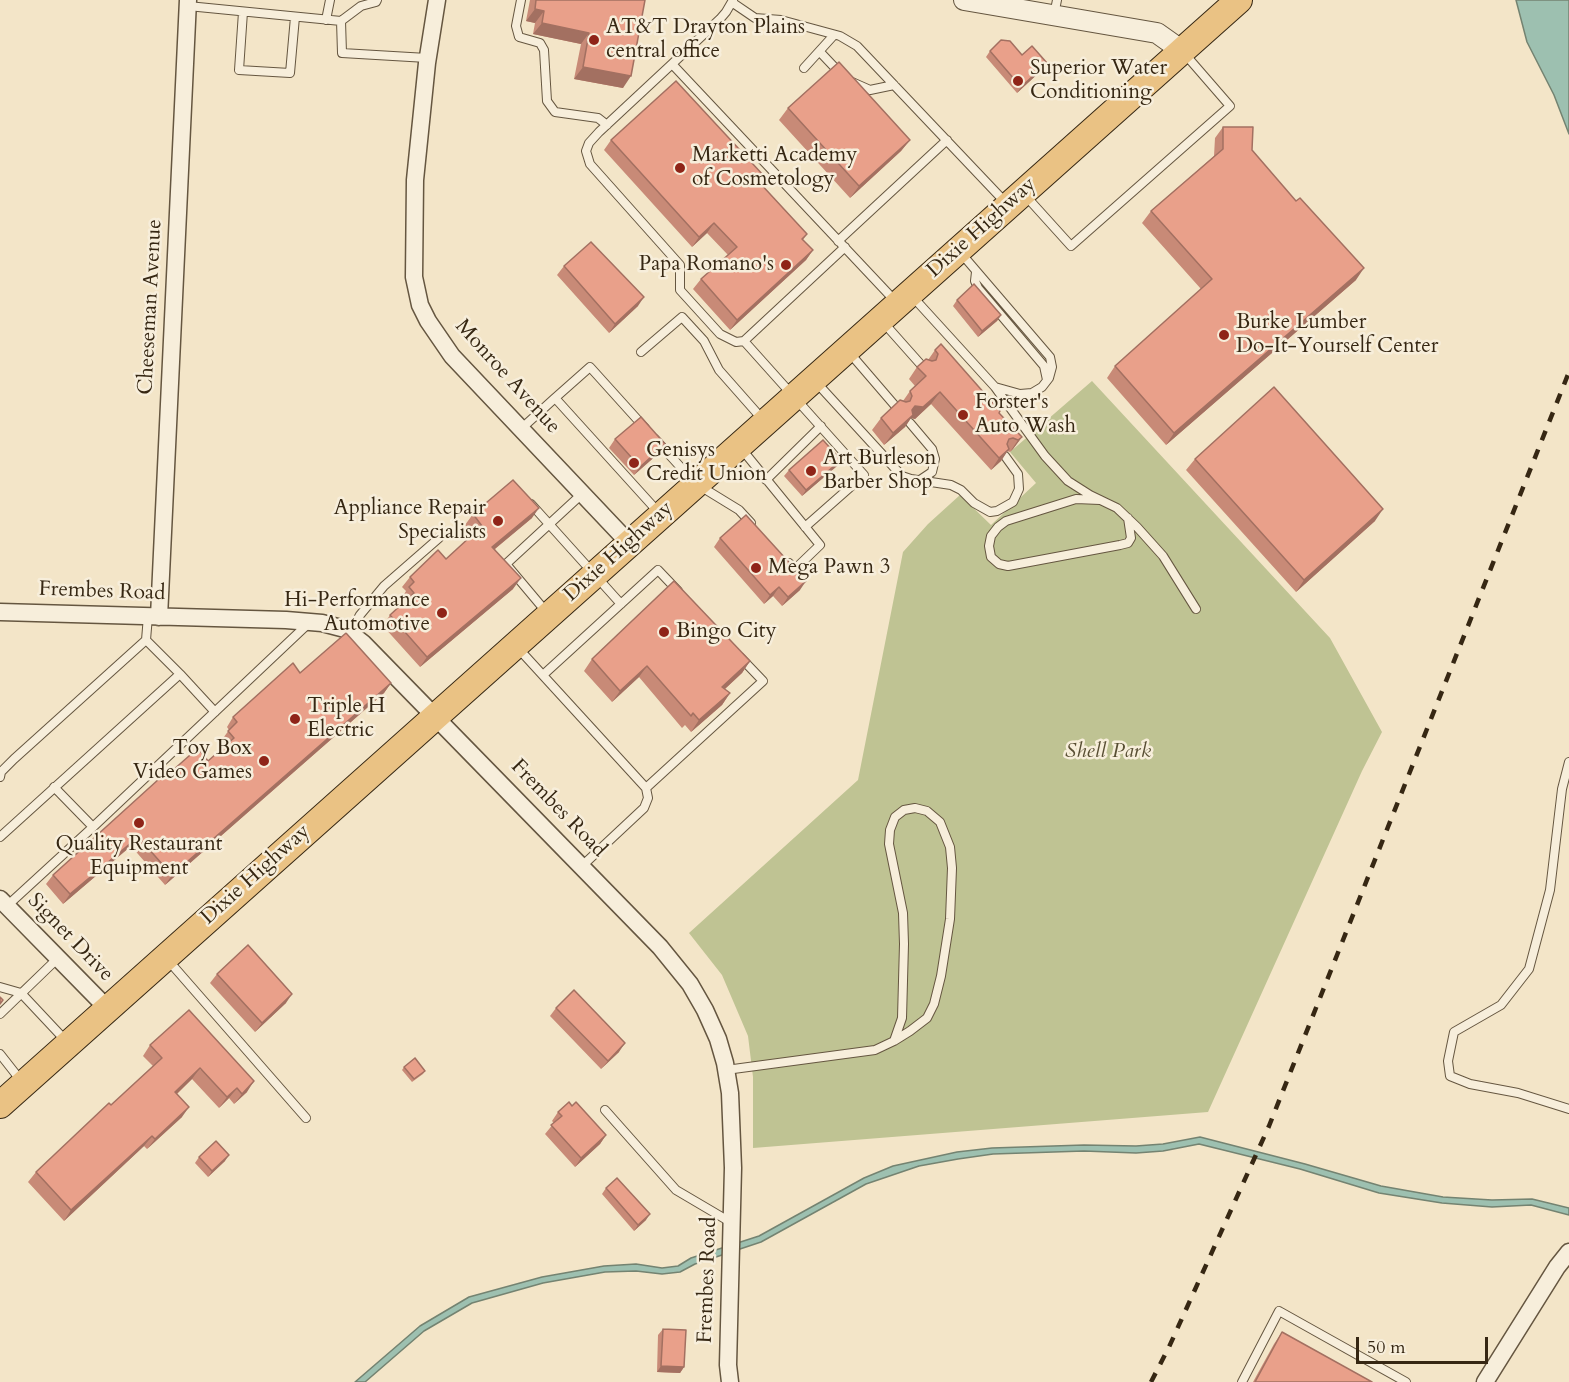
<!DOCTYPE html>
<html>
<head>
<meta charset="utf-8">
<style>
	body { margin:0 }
	#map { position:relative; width:1569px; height:1382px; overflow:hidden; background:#f3e5c8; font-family:Cardo,serif }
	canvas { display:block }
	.scale { position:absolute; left:1356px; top:1337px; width:132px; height:27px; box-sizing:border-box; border:3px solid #362713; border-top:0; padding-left:8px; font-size:18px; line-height:21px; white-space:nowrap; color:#362713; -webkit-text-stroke:4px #f7eedb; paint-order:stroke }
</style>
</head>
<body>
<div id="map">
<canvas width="1569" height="1382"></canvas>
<div class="scale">50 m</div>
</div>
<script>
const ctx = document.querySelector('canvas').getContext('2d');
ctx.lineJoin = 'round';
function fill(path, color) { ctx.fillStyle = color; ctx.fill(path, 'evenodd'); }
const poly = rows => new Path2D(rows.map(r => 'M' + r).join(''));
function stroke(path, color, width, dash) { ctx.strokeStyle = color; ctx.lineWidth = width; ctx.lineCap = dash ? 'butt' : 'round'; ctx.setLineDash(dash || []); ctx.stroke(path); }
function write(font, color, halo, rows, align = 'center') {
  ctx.font = font + ' Cardo,serif'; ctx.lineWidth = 5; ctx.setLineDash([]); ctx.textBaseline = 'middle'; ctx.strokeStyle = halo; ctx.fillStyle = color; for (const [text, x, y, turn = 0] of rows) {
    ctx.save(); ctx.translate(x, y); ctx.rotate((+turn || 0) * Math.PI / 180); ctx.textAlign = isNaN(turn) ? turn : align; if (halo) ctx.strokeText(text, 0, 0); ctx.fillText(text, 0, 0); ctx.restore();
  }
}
const green = poly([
	[1092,381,1330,638,1382,732,1362,771,1208,1112,753,1148,753,1077,748,1036,722,975,689,933,858,780,903,552,928,524,960,495,991,525,1036,483,1010,452]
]);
const water = poly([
	[1516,0,1569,0,1569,134,1554,95,1527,42,1516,0],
	[1200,1137,1305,1164,1381,1186,1443,1197,1492,1200,1532,1199,1569,1208,1569,1215,1531,1205,1492,1207,1442,1203,1379,1193,1300,1169,1199,1144,1163,1151,1136,1153,1084,1151,993,1154,958,1159,919,1166,866,1184,761,1242,695,1264,680,1272,662,1274,636,1271,605,1272,543,1283,472,1303,424,1331,365,1382,355,1382,420,1326,469,1297,542,1277,604,1266,636,1264,662,1268,678,1266,691,1258,759,1236,864,1178,893,1166,957,1152,992,1148,1084,1145,1136,1146,1163,1144,1200,1137]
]);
const service = poly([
	[377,0,376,2,361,6,341,21,342,53,427,58],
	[521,0,516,26,519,37,540,43,544,50,547,101,555,112,598,118,607,125],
	[733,0,726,12,720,19,672,64,897,303],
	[733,3,755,18,781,20,840,36,857,46,1006,203],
	[188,6,341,21],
	[243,12,239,70,290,73,295,17],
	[1054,15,1057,0],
	[326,20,330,0],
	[820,52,838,71],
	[672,64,599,132,589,143,586,151,590,164,680,265,680,290,720,334,736,342,744,341],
	[804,68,834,35],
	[852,82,870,90,894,85],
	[1024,194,1071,246,1230,106,1184,53],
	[838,241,947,140],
	[976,272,975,281,978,288,1044,366,1047,380],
	[912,296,995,387,1020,394,1032,393,1042,387,1049,378,1052,367,1050,357,960,252],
	[883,322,923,367],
	[848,351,897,408],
	[641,352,682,317,704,341,719,370,764,421],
	[815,381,902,476,911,479,951,485,961,490,974,503,990,512,997,511,1013,502,1019,489,1018,474,1005,456],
	[995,387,1045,456,1068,481,1090,495,1117,508,1137,527,1163,556,1196,609],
	[910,423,932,449,935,459,932,472,920,480],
	[522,428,555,398],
	[645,428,590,367,555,398,660,514],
	[655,439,695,483,739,510,751,523],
	[740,447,820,545,795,569,789,563],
	[766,480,821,426],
	[1100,500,1076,499,1006,521,998,527,991,536,989,546,991,557,999,564,1008,566,1120,545,1128,543,1131,538,1128,518],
	[531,504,621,604],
	[805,527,864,475,744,341,845,247],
	[548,614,506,564,583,493],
	[350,633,360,615,384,586,439,538],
	[517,647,646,788,648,798,644,808,582,866],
	[180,674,215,712],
	[543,675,658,570,678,591],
	[1569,762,1562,789,1550,890,1529,969,1501,1005,1454,1032,1448,1061,1450,1076,1470,1084,1518,1093,1569,1109],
	[0,777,1,772,14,759,146,640,148,616],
	[54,787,93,827,310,622],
	[646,788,763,681,740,657],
	[0,837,180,674,146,640],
	[8,905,93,827],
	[167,959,306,1118],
	[0,987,21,993,66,1041],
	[0,1014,57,959],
	[0,1054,22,1082],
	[726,1070,875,1050,894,1041,910,1031,927,1018,934,1004,941,976,950,919,952,868,950,847,940,822,927,811,915,808,904,810,895,817,890,830,889,844,903,913,904,944,902,1018,894,1041],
	[605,1110,676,1190,732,1223],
	[1242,1382,1279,1311,1406,1382]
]);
const minor = poly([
	[437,0,427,63,415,180,414,277,420,305,428,321,452,356,629,543],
	[0,612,286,620,322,623,345,629,363,643,660,947,690,984,705,1010,718,1039,725,1063,730,1093,733,1168,728,1365,730,1382],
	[159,617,188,0],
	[0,899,107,1008],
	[1485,1382,1557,1267,1569,1252]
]);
const tertiary = poly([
	[964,0,1157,33,1181,50]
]);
const primary = poly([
	[0,1105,1239,0]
]);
const rail = poly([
	[1151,1382,1169,1347,1269,1126,1569,372]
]);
const wall = poly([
	[530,0,645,0,623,88,574,79,581,44,533,34,535,23,526,21],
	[990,51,1022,55,1043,69,1017,93,986,57],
	[788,108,910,140,901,151,850,198,779,120],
	[1223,127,1252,150,1356,280,1166,445,1107,378,1115,366,1201,289,1142,223,1151,211,1214,156,1215,138],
	[611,140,759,183,807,234,803,240,813,250,806,260,730,330,693,289,701,279,728,255,707,233,692,247,604,150],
	[564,266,638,306,609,333,557,275],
	[957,300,1001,315,997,321,978,337,953,306],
	[935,350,1022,437,1013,449,1010,452,1007,451,1001,461,991,470,931,404,915,419,911,418,905,427,884,445,872,430,881,418,903,401,910,391,915,386,909,379,917,367,928,360],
	[615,439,665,444,659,453,634,475,609,448],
	[1195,459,1375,521,1296,592,1186,470],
	[837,466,802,496,784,476,789,470],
	[473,514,532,518,495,549,513,589,420,667,383,626,390,615,405,602,402,598,406,591,402,587,410,577,446,559,473,534,465,525],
	[720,538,800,590,782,606,773,596,764,604,714,547],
	[592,659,750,661,742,673,725,689,730,693,722,705,691,732,685,725,682,728,639,677,612,702,584,671],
	[300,673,391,683,384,693,165,885,131,846,63,904,46,884,53,875,172,771,208,761,225,746,221,741,229,730,227,727,233,717],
	[217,974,286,1003,255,1032,210,983],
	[556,1008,619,1052,601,1069,550,1016],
	[150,1045,247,1092,234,1104,229,1098,219,1108,192,1079,177,1094,182,1117,147,1149,144,1146,64,1221,28,1182,36,1172,111,1105,153,1066,143,1056],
	[404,1067,425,1071,423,1074,412,1082,402,1070],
	[572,1106,606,1135,600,1144,575,1167,545,1134,554,1123,552,1121,558,1112],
	[199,1157,225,1161,208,1177,195,1163],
	[606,1188,646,1220,634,1231,602,1194],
	[663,1329,684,1367,680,1373,657,1372,658,1335],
	[1282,1332,1372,1382,1253,1382,1274,1344]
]);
const shadedWall = poly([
	[535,9,544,11,535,23,526,21],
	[542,23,589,33,581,44,533,34],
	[1047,63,1043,69,1017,93,1021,87],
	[583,67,631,76,623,88,574,79],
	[910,140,901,151,850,198,859,186],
	[714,223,707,233,692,247,699,237],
	[813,250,806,260,730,330,737,320],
	[1364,268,1356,280,1166,445,1174,433],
	[644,297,638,306,609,333,615,324],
	[1001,315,997,321,978,337,982,331],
	[940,392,931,404,915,419,911,418,905,427,884,445,893,433,915,406],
	[1022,437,1013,449,1010,452,1018,440],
	[665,444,659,453,634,475,640,467],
	[1009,449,1001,461,991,470,999,458],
	[841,460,837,466,802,496,806,490],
	[539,508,532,518,485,557,492,547],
	[1383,509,1375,521,1296,592,1304,580],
	[521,578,513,589,420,667,427,657],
	[806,581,800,590,782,606,788,597],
	[779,587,773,596,764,604,770,595],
	[750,661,742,673,714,699,722,687],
	[647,666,639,677,612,702,620,691],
	[391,683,384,693,165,885,172,875],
	[730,693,722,705,691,732,699,720],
	[138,837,131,846,63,904,70,894],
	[292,994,286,1003,255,1032,262,1023],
	[625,1043,619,1052,601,1069,608,1061],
	[200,1068,192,1079,168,1102,175,1092],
	[254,1081,247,1092,234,1104,242,1094],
	[237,1088,229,1098,219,1108,227,1097],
	[189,1107,182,1117,147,1149,155,1139],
	[606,1135,600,1144,575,1167,581,1158],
	[152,1136,144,1146,64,1221,71,1210],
	[229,1155,225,1161,208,1177,212,1171],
	[650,1214,646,1220,634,1231,638,1225],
	[661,1366,684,1367,680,1373,657,1372]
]);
const building = poly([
	[536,0,645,0,631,76,583,67,589,33,542,23,544,11,535,9,536,0],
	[1001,40,1010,41,1022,55,1032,46,1047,63,1021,87,990,51,1001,40],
	[839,62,910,140,859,186,788,108,839,62],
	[676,81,764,176,758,181,807,234,802,239,813,250,737,320,701,279,737,247,714,223,699,237,611,140,676,81],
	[1223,127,1253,127,1252,150,1296,201,1300,198,1364,268,1174,433,1115,366,1212,279,1151,211,1223,149,1223,127],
	[591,242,644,297,615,324,564,266,591,242],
	[974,284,1001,315,982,331,957,300,974,284],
	[941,344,1000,411,999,413,1022,437,1018,440,1013,438,1009,439,1007,444,1009,449,999,458,940,392,923,407,915,406,912,410,913,415,893,433,881,418,900,400,906,402,910,401,912,396,910,391,926,376,917,367,926,359,932,361,936,360,938,354,935,350,941,344],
	[1274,387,1383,509,1304,580,1195,459,1274,387],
	[641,417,665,444,640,467,615,439,641,417],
	[823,440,841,460,806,490,789,470,823,440],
	[513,480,539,508,492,547,521,578,427,657,390,615,414,593,409,587,414,582,410,577,438,550,446,559,482,526,473,514,513,480],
	[746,515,806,581,788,597,779,587,770,595,720,538,746,515],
	[674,581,750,661,722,687,730,693,699,720,693,713,691,716,647,666,620,691,592,659,674,581],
	[346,633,391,683,172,875,138,837,70,894,53,875,170,769,172,771,198,748,208,761,234,738,228,731,237,722,233,717,293,663,300,673,346,633],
	[248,945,292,994,262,1023,217,974,248,945],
	[574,990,625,1043,608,1061,556,1008,574,990],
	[0,997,3,1000,0,1004,0,997],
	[189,1010,254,1081,242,1094,237,1088,227,1097,200,1068,175,1092,189,1107,155,1139,152,1136,71,1210,36,1172,109,1103,111,1105,162,1058,150,1045,189,1010],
	[415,1058,425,1071,414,1079,404,1067,415,1058],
	[569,1102,572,1106,576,1102,606,1135,581,1158,551,1125,562,1116,558,1112,569,1102],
	[216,1141,229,1155,212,1171,199,1157,216,1141],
	[617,1178,650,1214,638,1225,606,1188,617,1178],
	[663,1329,686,1330,684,1367,661,1366,663,1329],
	[1282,1332,1372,1382,1255,1382,1282,1332]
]);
const markers = [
	[594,40,6,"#8f2418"],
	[1018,81,6,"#8f2418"],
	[680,168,6,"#8f2418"],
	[786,265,6,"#8f2418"],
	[1224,335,6,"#8f2418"],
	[963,415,6,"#8f2418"],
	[634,463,6,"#8f2418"],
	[811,471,6,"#8f2418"],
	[498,521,6,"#8f2418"],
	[756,568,6,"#8f2418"],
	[442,613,6,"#8f2418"],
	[664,632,6,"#8f2418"],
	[295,719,6,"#8f2418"],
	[264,761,6,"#8f2418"],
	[139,823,6,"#8f2418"]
];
const poiNames = [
	["AT&T Drayton Plains",606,28],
	["central office",606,52],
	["Superior Water",1030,69],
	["Conditioning",1030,93],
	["Marketti Academy",692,156],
	["of Cosmetology",692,180],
	["Papa Romano's",774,265,"right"],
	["Burke Lumber",1236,323],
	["Do-It-Yourself Center",1236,347],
	["Forster's",975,403],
	["Auto Wash",975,427],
	["Genisys",646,451],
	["Credit Union",646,475],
	["Art Burleson",823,459],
	["Barber Shop",823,483],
	["Appliance Repair",486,509,"right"],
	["Specialists",486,533,"right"],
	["Mega Pawn 3",768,568],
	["Hi-Performance",430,601,"right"],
	["Automotive",430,625,"right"],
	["Bingo City",676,632],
	["Triple H",307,707],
	["Electric",307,731],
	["Toy Box",252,749,"right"],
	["Video Games",252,773,"right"],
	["Quality Restaurant",139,845,"center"],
	["Equipment",139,869,"center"]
];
const streetNames = [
	["Dixie Highway",982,228,-42],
	["Cheeseman Avenue",151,307,-87],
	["Monroe Avenue",507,377,48],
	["Dixie Highway",619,552,-42],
	["Frembes Road",102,592,2],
	["Frembes Road",558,809,46],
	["Dixie Highway",256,875,-42],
	["Signet Drive",70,938,46],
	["Frembes Road",708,1280,-88]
];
const parkNames = [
	["Shell Park",1108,752]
];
fill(green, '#bfc393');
fill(water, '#9dc0b0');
stroke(water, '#748371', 1.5);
stroke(service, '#655640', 10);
stroke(minor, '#655640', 19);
stroke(tertiary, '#655640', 22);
stroke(primary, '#362713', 28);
stroke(service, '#f7eedb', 8);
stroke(minor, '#f7eedb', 16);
stroke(tertiary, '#f7eedb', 20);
stroke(primary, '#eac284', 26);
stroke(rail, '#362713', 4.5, [10, 10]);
fill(wall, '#c88a77');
fill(shadedWall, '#a37061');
fill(building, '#e9a08a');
stroke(building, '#a37061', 1.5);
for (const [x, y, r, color] of markers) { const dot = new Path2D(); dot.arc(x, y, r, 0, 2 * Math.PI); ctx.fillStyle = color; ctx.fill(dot); stroke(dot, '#f7eedb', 2); }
write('21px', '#362713', '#f7eedb', poiNames, 'left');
write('21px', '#362713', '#f7eedb', streetNames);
write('italic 21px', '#584e33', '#f7eedb', parkNames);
</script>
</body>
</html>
